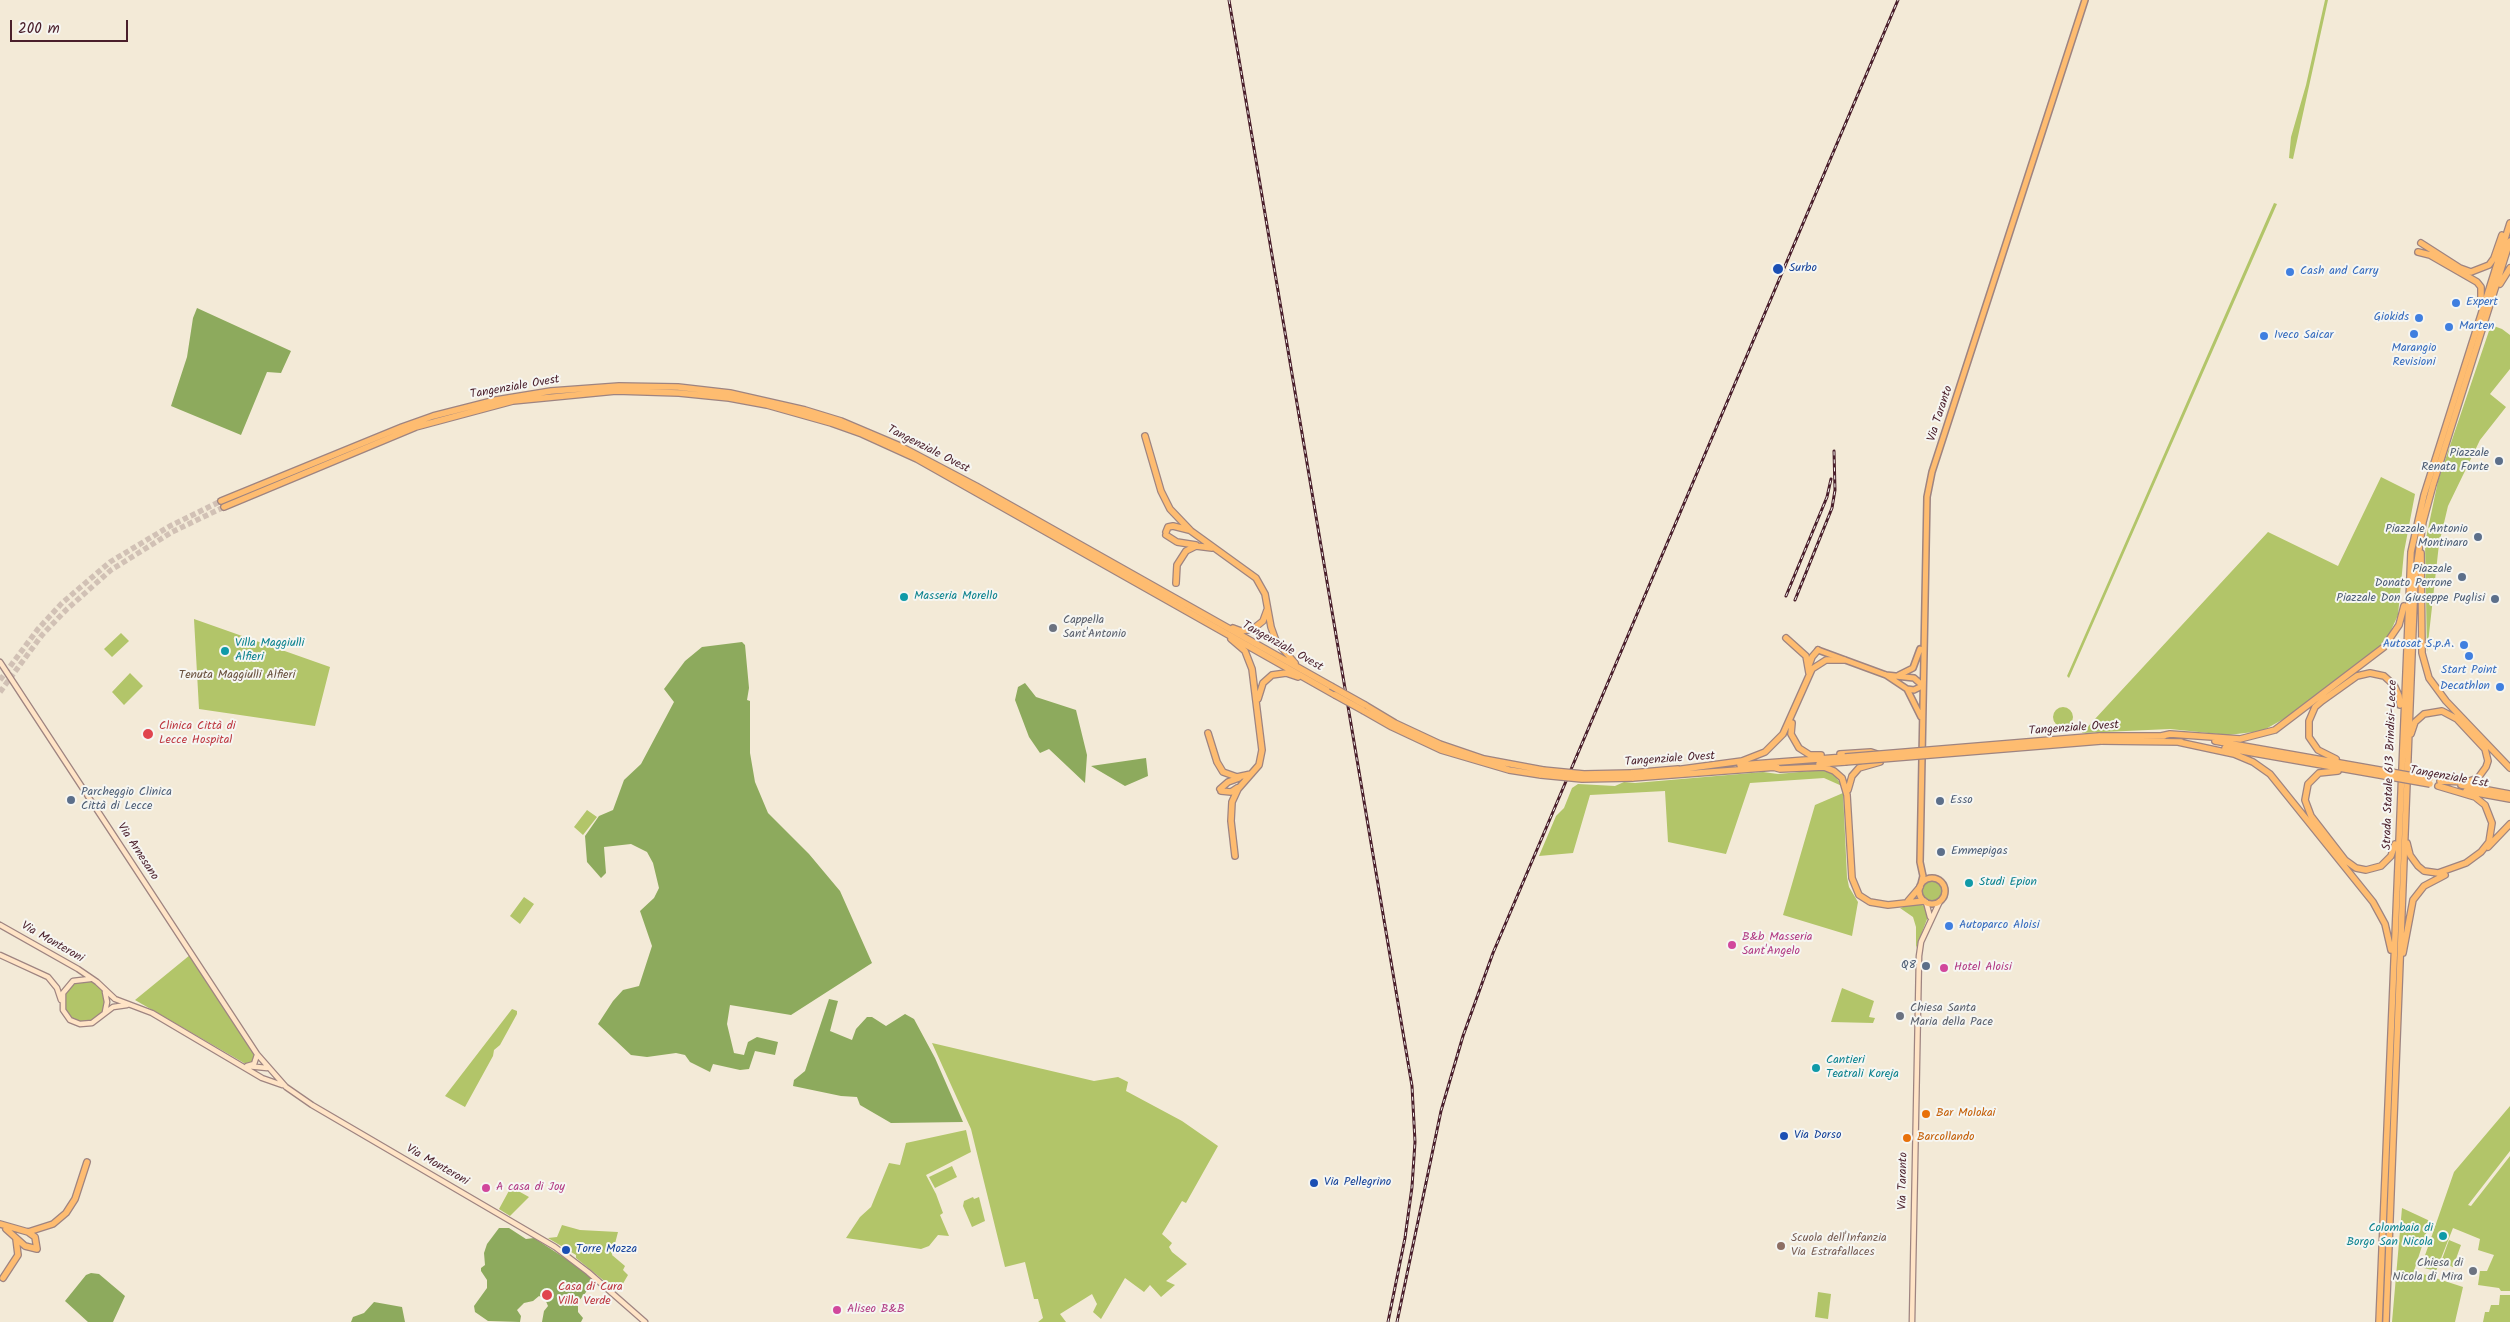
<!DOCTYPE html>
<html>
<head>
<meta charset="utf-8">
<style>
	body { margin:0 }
	#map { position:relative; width:2510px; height:1322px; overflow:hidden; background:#f3ead7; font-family:Kalam,sans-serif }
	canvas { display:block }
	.scale { position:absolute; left:10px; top:20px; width:118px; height:22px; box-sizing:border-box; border:2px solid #4a1f2b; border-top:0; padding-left:6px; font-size:15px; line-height:18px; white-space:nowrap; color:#4a1f2b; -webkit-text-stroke:4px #f6f6f2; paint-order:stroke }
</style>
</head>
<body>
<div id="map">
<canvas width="2510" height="1322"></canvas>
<div class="scale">200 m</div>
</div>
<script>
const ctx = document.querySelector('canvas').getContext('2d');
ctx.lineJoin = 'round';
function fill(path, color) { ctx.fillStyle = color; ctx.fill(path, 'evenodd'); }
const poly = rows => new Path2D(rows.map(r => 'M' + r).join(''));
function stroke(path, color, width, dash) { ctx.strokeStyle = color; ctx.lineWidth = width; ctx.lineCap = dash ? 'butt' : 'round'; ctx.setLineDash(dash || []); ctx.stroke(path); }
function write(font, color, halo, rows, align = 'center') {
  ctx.font = font + ' Kalam,sans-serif'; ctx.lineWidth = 4; ctx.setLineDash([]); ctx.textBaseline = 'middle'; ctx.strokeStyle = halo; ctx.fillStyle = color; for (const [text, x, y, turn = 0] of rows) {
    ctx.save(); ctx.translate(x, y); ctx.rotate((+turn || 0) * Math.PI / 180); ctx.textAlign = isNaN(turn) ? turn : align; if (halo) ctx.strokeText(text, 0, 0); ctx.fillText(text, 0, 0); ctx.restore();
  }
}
const green = poly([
	[2325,0,2328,0,2293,159,2289,158,2291,137,2306,85],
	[2274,203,2277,204,2069,678,2067,676],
	[2491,325,2502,329,2510,335,2510,369,2490,394,2506,407,2480,440,2448,506,2439,544,2427,652,2425,543,2438,481],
	[2381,477,2415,494,2404,552,2398,615,2388,637,2378,648,2289,716,2262,731,2228,735,2170,729,2082,733,2268,532,2338,566],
	[194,619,330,667,315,726,199,709],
	[121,633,129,641,112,657,104,649],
	[130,673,143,686,124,705,112,692],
	'2053 717a10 10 0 1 1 20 0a10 10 0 1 1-20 0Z',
	[1821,770,1834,774,1842,786,1824,778,1750,783,1726,854,1668,842,1665,791,1590,795,1573,853,1539,856,1556,816,1564,808,1572,788,1578,784,1615,786,1624,782,1635,783,1763,772,1778,774],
	[1843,793,1847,877,1849,887,1858,902,1852,936,1783,915,1815,805],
	[587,810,597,817,583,835,574,827],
	'1922 891a10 10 0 1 1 20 0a10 10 0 1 1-20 0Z',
	[524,897,534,904,520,924,510,916],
	[1915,903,1925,906,1929,914,1916,948,1916,927,1913,917,1900,908],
	[190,955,255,1054,255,1061,249,1064,244,1063,135,1000],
	'63 1001a21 21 0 1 1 42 0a21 21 0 1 1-42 0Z',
	[1842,988,1874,1001,1869,1017,1875,1018,1873,1023,1831,1022],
	[512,1009,517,1011,517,1014,500,1045,494,1050,493,1056,465,1107,445,1096],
	[932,1043,1094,1081,1118,1077,1128,1082,1126,1091,1182,1121,1218,1146,1186,1203,1182,1201,1162,1234,1172,1243,1169,1247,1172,1252,1187,1264,1166,1281,1175,1285,1161,1297,1150,1285,1144,1292,1125,1278,1101,1319,1093,1312,1097,1304,1092,1294,1060,1314,1066,1322,1038,1322,1043,1318,1038,1299,1034,1299,1025,1262,1005,1267,971,1129],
	[2510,1106,2510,1151,2468,1205,2471,1206,2510,1156,2510,1291,2501,1291,2499,1288,2478,1285,2480,1271,2487,1271,2494,1255,2478,1250,2480,1239,2453,1228,2436,1271,2424,1268,2422,1264,2454,1172],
	[966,1130,971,1152,926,1175,936,1194,943,1213,940,1215,949,1236,938,1235,929,1246,921,1249,846,1238,860,1217,871,1207,889,1163,900,1165,906,1143],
	[952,1166,957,1177,935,1188,929,1177],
	[511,1187,529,1197,510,1216,499,1209],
	[973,1197,974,1199,979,1197,985,1221,972,1227,963,1206,964,1201],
	[2402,1208,2430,1221,2414,1271,2463,1287,2455,1322,2392,1322],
	[562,1225,580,1230,618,1232,612,1255,625,1266,623,1270,628,1275,618,1292,576,1258,576,1255,548,1238,557,1237],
	[2449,1240,2461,1245,2453,1267,2441,1262],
	[1818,1292,1831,1294,1828,1319,1815,1317],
	[2500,1295,2510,1295,2510,1322,2483,1322,2485,1312,2489,1312,2491,1305,2499,1305]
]);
const forest = poly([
	[197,308,291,351,281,373,267,372,241,435,171,406,187,357,193,318],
	[742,642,745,645,749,688,747,700,750,701,750,753,755,782,768,813,809,854,840,891,872,963,791,1015,730,1005,727,1024,734,1053,744,1055,748,1042,757,1037,778,1042,775,1055,755,1051,749,1069,740,1070,713,1064,710,1072,690,1062,685,1055,676,1053,647,1057,631,1055,598,1024,613,1001,623,990,639,986,652,946,640,911,654,898,659,888,653,863,647,852,631,844,604,847,606,873,601,878,587,862,585,836,599,816,613,810,624,780,641,764,674,702,664,689,685,661,702,647],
	[1025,683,1036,697,1076,710,1087,755,1085,783,1049,749,1040,753,1029,737,1015,700,1018,687],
	[1146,758,1148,776,1125,786,1091,766],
	[829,999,838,1001,830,1031,852,1040,856,1029,867,1017,872,1017,886,1026,905,1014,914,1019,935,1058,963,1122,891,1123,860,1105,857,1097,841,1096,793,1086,794,1080,805,1071],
	[499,1228,509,1228,526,1239,534,1238,577,1266,595,1281,578,1302,578,1312,583,1318,581,1322,542,1322,544,1311,548,1306,545,1299,539,1296,533,1301,524,1303,517,1310,521,1316,520,1322,488,1321,475,1312,474,1306,487,1288,487,1280,481,1271,481,1268,485,1265,484,1253,487,1244],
	[91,1273,99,1274,125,1296,113,1322,88,1322,65,1301,86,1275],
	[374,1302,402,1307,405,1322,351,1322,353,1317,364,1313]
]);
const highwayTunnel = poly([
	[0,680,38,629,62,603,110,562,170,526,221,501],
	[0,692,42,635,66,610,111,570,172,532,224,507]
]);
const secondary = poly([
	[0,662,257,1054,286,1087,312,1105,555,1247,588,1272,645,1322],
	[1926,902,1930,917],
	[0,925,78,969,97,982,115,999,152,1013,262,1078,282,1085],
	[0,955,48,977,57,988,61,1000],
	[90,979,73,981,63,993,63,1010,70,1020,80,1024,92,1023,113,1007,127,1005],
	[105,1012,107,1002,105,992],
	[247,1066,267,1068],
	[247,1066,254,1064,257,1055],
	[1912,1322,1919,956,1921,942,1940,901]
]);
const primary = poly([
	[1818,650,1886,675,1914,678,1922,685],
	[1886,675,1907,689,1921,717],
	[1899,675,1913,668,1920,649],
	[1907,689,1914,690,1922,686],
	'1919 891a13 13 0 1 1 26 0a13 13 0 1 1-26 0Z',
	[1921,884,1923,876,1920,862,1927,497,1932,472,2085,0]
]);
const highway = poly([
	[2421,243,2460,268,2471,272,2489,265,2494,258,2502,235],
	[2418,252,2430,255,2477,282,2481,287,2481,301],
	[2500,284,2510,268],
	[1145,436,1161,491,1170,509,1191,531,1256,578,1265,594,1271,627,1276,641,1295,663],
	[221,501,402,427,433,416,496,400,551,391,619,386,678,387,730,393,805,410,841,421,900,446,976,486,1331,686],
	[224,507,416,427,513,401,616,391,679,393,729,398,767,405,831,423,862,434,917,459,1335,695],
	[1166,532,1168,527,1173,526,1189,530],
	[1166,535,1177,542,1196,545],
	[2421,553,2422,653,2429,678,2446,701,2510,768],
	[1176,583,1177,565,1186,551,1196,546,1212,548],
	[1233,628,1241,631,1253,629,1263,621,1267,610],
	[1786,638,1806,656,1809,673],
	[1231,639,1245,651,1252,669,1262,750,1259,765,1238,789,1232,802,1231,821,1235,856],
	[1809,665,1812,657,1818,650],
	[1258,699,1263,683,1272,675,1286,673,1298,677],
	[1365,705,1395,723,1440,744,1484,759,1543,770],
	[1364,711,1392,727,1441,750,1509,770,1541,775],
	[1792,723,1791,734,1799,748,1810,755,1821,755],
	[1208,733,1217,762,1223,772,1237,777,1251,774],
	[2411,734,2415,722,2424,714,2442,711,2457,719,2485,749,2488,761,2486,767,2478,778,2467,782,2440,781],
	[2099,736,2164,736],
	[2161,736,2170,734,2240,739,2275,730,2384,647,2399,625,2404,606],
	[2101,741,2181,742],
	[2215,741,2385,771],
	[2178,742,2234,754,2253,762,2270,774,2373,902,2385,924,2391,950],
	[2225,748,2385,776],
	[1840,754,1871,752,1877,754],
	[2336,759,2318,750,2309,737,2309,721,2315,707,2322,701,2357,676,2370,673,2384,676,2394,685,2399,696,2400,705],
	[1819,764,1845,762],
	[1740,765,1845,757],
	[1773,767,1780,769,1824,767,1834,771,1842,778,1847,795,1852,878,1859,895,1870,902,1888,905,1924,901],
	[1675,770,1742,761,1765,752,1783,734,1812,669,1826,660,1844,660],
	[2338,771,2319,773,2308,784,2305,800,2311,816,2345,860,2356,868,2366,870,2381,866,2391,856,2395,844],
	[1631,773,1678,769],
	[1632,778,1777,767],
	[2461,785,2510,794],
	[1220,789,1228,782,1239,778],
	[1848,790,1852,776,1859,768,1880,762],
	[1221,791,1231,792,1237,788],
	[2466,791,2510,799],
	[2407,843,2410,855,2418,866,2424,871,2438,873,2466,863,2481,852,2489,842,2492,823,2485,805,2475,797,2438,786],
	[2488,847,2510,824],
	[1908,901,1920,887],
	[2403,953,2413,900,2424,886,2445,875],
	[0,1224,28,1232,53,1224,66,1213,75,1199,87,1162],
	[6,1229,25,1246,37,1249,35,1237,28,1232],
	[3,1278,18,1255,16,1239],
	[2379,1322,2411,552,2424,495,2510,223],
	[2386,1322,2415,577,2423,522,2433,485,2510,241]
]);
const rail = poly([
	[1229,0,1412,1086,1415,1142,1412,1187,1405,1238,1388,1322],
	[1786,596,1827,497,1831,479],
	[1795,600,1832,508,1835,490,1834,451],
	[1397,1322,1441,1111,1463,1036,1493,953,1898,0]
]);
const highwayBridge = poly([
	[1331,686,1365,705],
	[1335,695,1364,711],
	[1845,757,2099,736],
	[1845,762,2101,741],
	[1543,770,1584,774,1631,773],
	[2385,771,2430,779],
	[1541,775,1582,779,1632,778],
	[2385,776,2430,784]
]);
const markers = [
	[1778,269,6,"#1a4fb4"],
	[2290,272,5,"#3f7fe0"],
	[2456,303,5,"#3f7fe0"],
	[2419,318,5,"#3f7fe0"],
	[2449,327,5,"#3f7fe0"],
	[2414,334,5,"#3f7fe0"],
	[2264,336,5,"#3f7fe0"],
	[2499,461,5,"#5c6f8a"],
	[2478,537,5,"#5c6f8a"],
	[2462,577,5,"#5c6f8a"],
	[904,597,5,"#0f9aa8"],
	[2495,599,5,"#5c6f8a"],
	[1053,628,5,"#6b7280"],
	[2464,645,5,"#3f7fe0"],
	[225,651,5,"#0f9aa8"],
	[2469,656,5,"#3f7fe0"],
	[2500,687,5,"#3f7fe0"],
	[148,734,6,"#e0444e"],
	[71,800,5,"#5c6f8a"],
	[1940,801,5,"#5c6f8a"],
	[1941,852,5,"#5c6f8a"],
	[1969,883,5,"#0f9aa8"],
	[1949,926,5,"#3f7fe0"],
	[1732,945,5,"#d1479c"],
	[1926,966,5,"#5c6f8a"],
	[1944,968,5,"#d1479c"],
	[1900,1016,5,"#6b7280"],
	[1816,1068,5,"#0f9aa8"],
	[1926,1114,5,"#e8710a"],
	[1784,1136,5,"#1a4fb4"],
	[1907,1138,5,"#e8710a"],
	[1314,1183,5,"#1a4fb4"],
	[486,1188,5,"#d1479c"],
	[2443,1236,5,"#0f9aa8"],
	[1781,1246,5,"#8d6e63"],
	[566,1250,5,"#1a4fb4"],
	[2473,1271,5,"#6b7280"],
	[547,1295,6,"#e0444e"],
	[837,1310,5,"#d1479c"]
];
const transitNames = [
	["Surbo",1789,269],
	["Via Dorso",1794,1136],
	["Via Pellegrino",1324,1183],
	["Torre Mozza",576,1250]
];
const shopNames = [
	["Cash and Carry",2300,272],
	["Expert",2466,303],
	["Giokids",2409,318,"right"],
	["Marten",2459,327],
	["Iveco Saicar",2274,336],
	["Marangio",2414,349,"center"],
	["Revisioni",2414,363,"center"],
	["Autosat S.p.A.",2454,645,"right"],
	["Start Point",2469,671,"center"],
	["Decathlon",2490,687,"right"],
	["Autoparco Aloisi",1959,926]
];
const streetNames = [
	["Tangenziale Ovest",515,388,-10],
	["Via Taranto",1941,414,-72],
	["Tangenziale Ovest",928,450,27],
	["Tangenziale Ovest",1282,647,29],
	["Tangenziale Ovest",2074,729,-4],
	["Tangenziale Ovest",1670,760,-4],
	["Strada Statale 613 Brindisi-Lecce",2391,765,-88],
	["Tangenziale Est",2449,778,10],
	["Via Arnesano",137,852,57],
	["Via Monteroni",52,943,30],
	["Via Monteroni",437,1166,30],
	["Via Taranto",1904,1181,-89]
];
const serviceNames = [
	["Piazzale",2489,454],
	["Renata Fonte",2489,468],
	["Piazzale Antonio",2468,530],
	["Montinaro",2468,544],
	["Piazzale",2452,570],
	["Donato Perrone",2452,584],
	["Piazzale Don Giuseppe Puglisi",2485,599],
	["Parcheggio Clinica",81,793,"left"],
	["Città di Lecce",81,807,"left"],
	["Esso",1950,801,"left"],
	["Emmepigas",1951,852,"left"],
	["Q8",1916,966]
];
const cultureNames = [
	["Masseria Morello",914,597],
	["Villa Maggiulli",235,644],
	["Alfieri",235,658],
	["Studi Epion",1979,883],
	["Cantieri",1826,1061],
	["Teatrali Koreja",1826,1075],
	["Colombaia di",2433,1229,"right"],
	["Borgo San Nicola",2433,1243,"right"]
];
const worshipNames = [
	["Cappella",1063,621],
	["Sant'Antonio",1063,635],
	["Chiesa Santa",1910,1009],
	["Maria della Pace",1910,1023],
	["Chiesa di",2463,1264,"right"],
	["Nicola di Mira",2463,1278,"right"]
];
const parkNames = [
	["Tenuta Maggiulli Alfieri",237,676]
];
const healthNames = [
	["Clinica Città di",159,727],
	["Lecce Hospital",159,741],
	["Casa di Cura",558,1288],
	["Villa Verde",558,1302]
];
const hotelNames = [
	["B&b Masseria",1742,938],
	["Sant'Angelo",1742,952],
	["Hotel Aloisi",1954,968],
	["A casa di Joy",496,1188],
	["Aliseo B&B",847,1310]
];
const foodNames = [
	["Bar Molokai",1936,1114],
	["Barcollando",1917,1138]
];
const educationNames = [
	["Scuola dell'Infanzia",1791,1239],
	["Via Estrafallaces",1791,1253]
];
fill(green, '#b2c569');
fill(forest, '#8daa5d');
stroke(highwayTunnel, '#d1c1b5', 5.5, [5.5, 3]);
stroke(secondary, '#9e8481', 7);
stroke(primary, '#9e8481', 8);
stroke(highway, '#9e8481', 8);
stroke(secondary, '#ffe4c6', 4.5);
stroke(primary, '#febc70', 5);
stroke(highway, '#febc70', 5.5);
stroke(rail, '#4a1f2b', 3);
stroke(rail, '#f6f6f2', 1, [4]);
stroke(highwayBridge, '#9e8481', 8, []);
stroke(highwayBridge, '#febc70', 5.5);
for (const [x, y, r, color] of markers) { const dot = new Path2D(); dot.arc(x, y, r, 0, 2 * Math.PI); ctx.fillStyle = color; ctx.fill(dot); stroke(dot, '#f6f6f2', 2); }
write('12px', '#164399', '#f6f6f2', transitNames, 'left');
write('12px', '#366cbe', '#f6f6f2', shopNames, 'left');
write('12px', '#4a1f2b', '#f6f6f2', streetNames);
write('12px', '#4e5e75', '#f6f6f2', serviceNames, 'right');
write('12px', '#0d838f', '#f6f6f2', cultureNames, 'left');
write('12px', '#5b616d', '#f6f6f2', worshipNames, 'left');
write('12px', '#69513e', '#f6f6f2', parkNames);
write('12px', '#be3a42', '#f6f6f2', healthNames, 'left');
write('12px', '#b23c85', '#f6f6f2', hotelNames, 'left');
write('12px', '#c56008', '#f6f6f2', foodNames, 'left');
write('12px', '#785e54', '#f6f6f2', educationNames, 'left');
</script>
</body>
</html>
